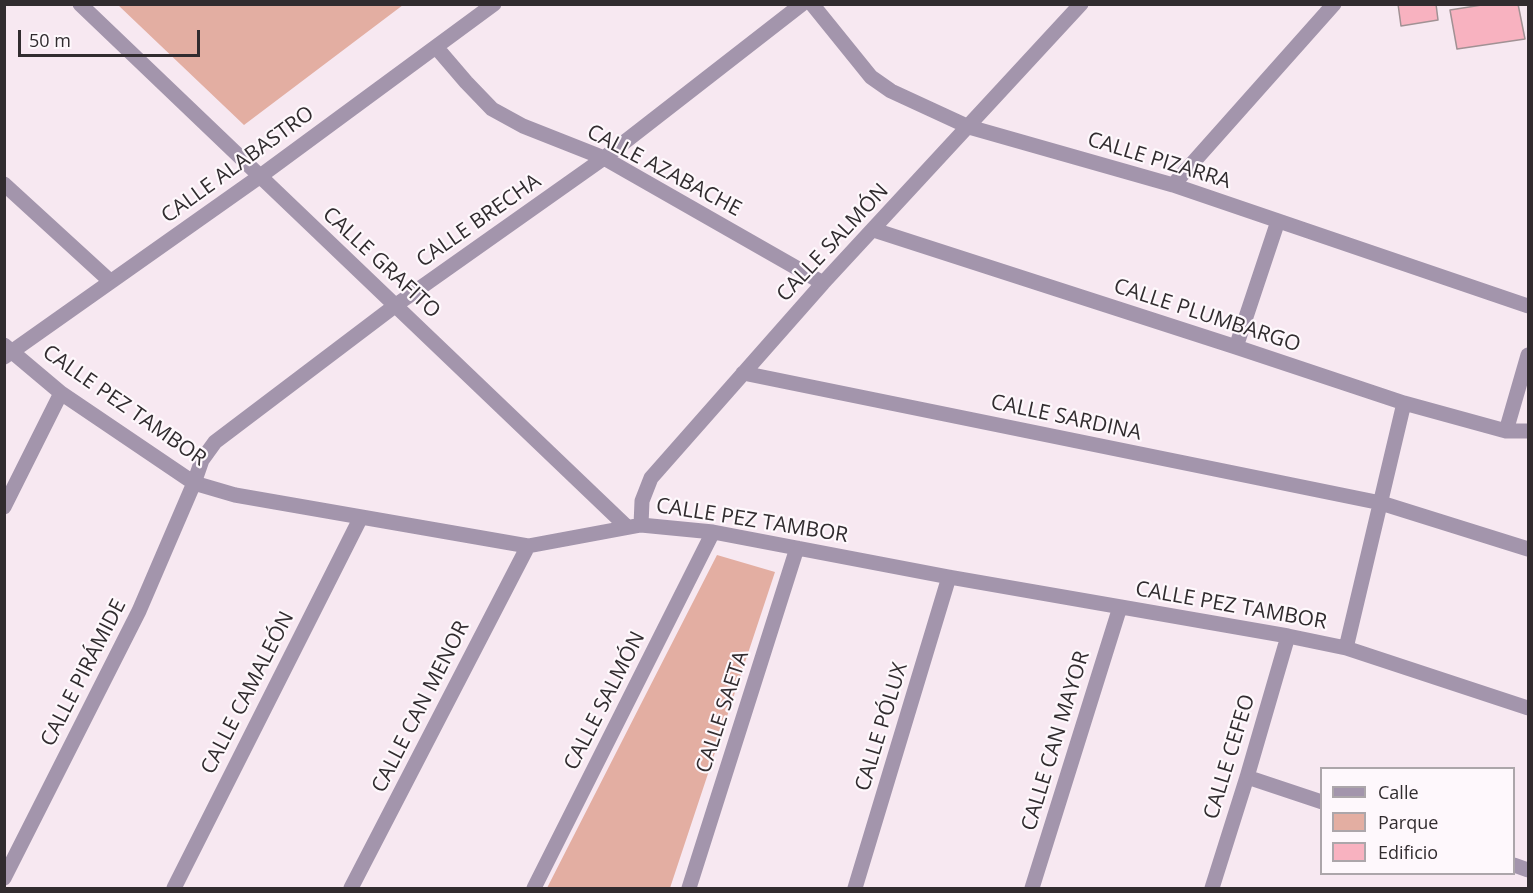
<!DOCTYPE html>
<html>
<head>
<meta charset="utf-8">
<style>
	body { margin:0 }
	#map { position:relative; width:1533px; height:893px; overflow:hidden; background:#f7e8f1; font-family:"Open Sans",sans-serif }
	canvas { display:block }
	.frame { position:absolute; inset:0; border:6px solid #312c2f; pointer-events:none }
	.legend { position:absolute; left:1320px; top:767px; width:195px; height:108px; box-sizing:border-box; background:#fef8fc; border:2px solid #aca6aa; margin:0; padding:8px 10px; list-style:none; font-size:18px; color:#312c2f }
	.legend li { display:flex; align-items:center; gap:12px; height:30px }
	.legend b { width:30px; border:2px solid #aca6aa }
	.scale { position:absolute; left:18px; top:30px; width:182px; height:27px; box-sizing:border-box; border:3px solid #312c2f; border-top:0; padding-left:8px; font-size:18px; line-height:21px; white-space:nowrap; color:#312c2f; -webkit-text-stroke:4px #fef8fc; paint-order:stroke }
</style>
</head>
<body>
<div id="map">
<canvas width="1533" height="893"></canvas>
<div class="frame"></div>
<ul class="legend">
<li><b style="height:8px;background:#a395ac"></b>Calle</li>
<li><b style="height:16px;background:#e3aea2"></b>Parque</li>
<li><b style="height:16px;background:#f8b2c0"></b>Edificio</li>
</ul>
<div class="scale">50 m</div>
</div>
<script>
const ctx = document.querySelector('canvas').getContext('2d');
ctx.lineJoin = 'round';
function fill(path, color) { ctx.fillStyle = color; ctx.fill(path, 'evenodd'); }
const poly = rows => new Path2D(rows.map(r => 'M' + r).join(''));
function stroke(path, color, width, dash) { ctx.strokeStyle = color; ctx.lineWidth = width; ctx.lineCap = dash ? 'butt' : 'round'; ctx.setLineDash(dash || []); ctx.stroke(path); }
function write(font, color, halo, rows, align = 'center') {
  ctx.font = font + ' "Open Sans",sans-serif'; ctx.lineWidth = 4.5; ctx.setLineDash([]); ctx.textBaseline = 'middle'; ctx.strokeStyle = halo; ctx.fillStyle = color; for (const [text, x, y, turn = 0] of rows) {
    ctx.save(); ctx.translate(x, y); ctx.rotate((+turn || 0) * Math.PI / 180); ctx.textAlign = isNaN(turn) ? turn : align; if (halo) ctx.strokeText(text, 0, 0); ctx.fillText(text, 0, 0); ctx.restore();
  }
}
const green = poly([
	[118,5,403,5,244,125],
	[717,555,775,572,670,888,547,888]
]);
const building = poly([
	[1398,4,1436,4,1438,20,1401,26,1398,4],
	[1488,4,1518,4,1525,39,1457,49,1450,10,1488,4]
]);
const minor = poly([
	[80,4,627,527],
	[812,4,871,77,891,91,969,127,1173,185,1528,306],
	[436,47,466,82,492,109,523,126,604,158,823,283],
	[4,184,110,281],
	[1173,185,1334,4],
	[874,230,1236,347,1404,403,1506,431,1528,431],
	[4,345,61,393,194,483,235,495,528,546,641,525,713,532,949,577,1288,636,1346,648,1528,708],
	[1236,347,1278,221],
	[4,357,259,177,494,4],
	[743,373,1381,503,1528,549],
	[1506,431,1528,355],
	[4,507,61,393],
	[641,525,642,501,651,478,823,283,1081,4],
	[1346,648,1404,403],
	[1247,777,1322,802],
	[1514,865,1528,870],
	[4,878,139,611,194,483,202,460,215,442,396,305,604,158,802,4],
	[174,888,361,517],
	[351,888,528,546],
	[534,888,713,532],
	[689,888,797,548],
	[855,888,949,577],
	[1032,888,1120,607],
	[1212,888,1247,777,1288,636]
]);
const streetNames = [
	["CALLE PIZARRA",1159,161,17],
	["CALLE ALABASTRO",238,165,-36],
	["CALLE AZABACHE",664,171,28],
	["CALLE BRECHA",479,221,-35],
	["CALLE SALMÓN",833,243,-47],
	["CALLE GRAFITO",381,263,43],
	["CALLE PLUMBARGO",1207,316,18],
	["CALLE PEZ TAMBOR",124,406,35],
	["CALLE SARDINA",1066,418,12],
	["CALLE PEZ TAMBOR",752,521,9],
	["CALLE PEZ TAMBOR",1231,606,10],
	["CALLE PIRÁMIDE",84,673,-63],
	["CALLE CAMALEÓN",248,693,-63],
	["CALLE SALMÓN",605,701,-63],
	["CALLE CAN MENOR",421,707,-63],
	["CALLE SAETA",723,712,-72],
	["CALLE PÓLUX",882,727,-73],
	["CALLE CAN MAYOR",1056,741,-73],
	["CALLE CEFEO",1230,757,-73]
];
fill(green, '#e3aea2');
fill(building, '#f8b2c0');
stroke(building, '#a19194', 1.5);
stroke(minor, '#a395ac', 15);
write('21px', '#312c2f', '#fef8fc', streetNames);
</script>
</body>
</html>
